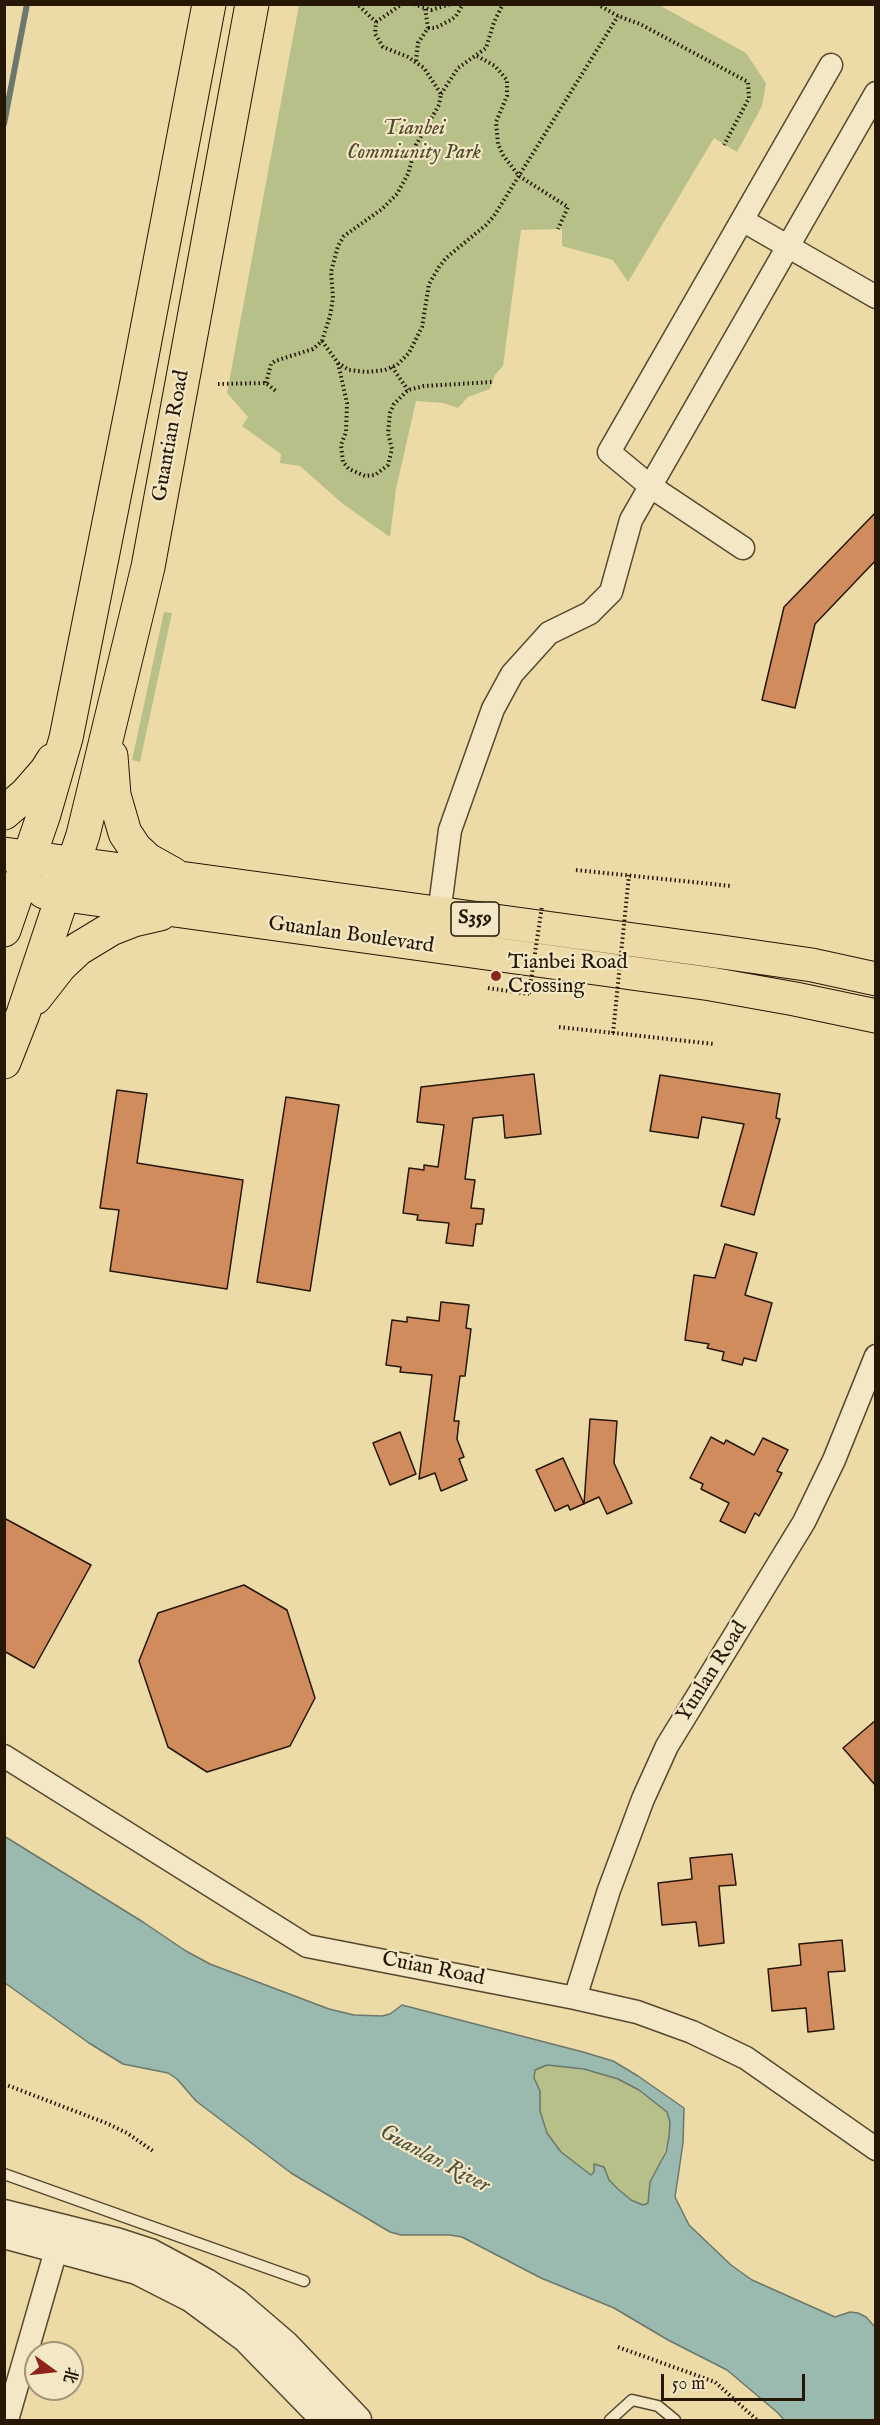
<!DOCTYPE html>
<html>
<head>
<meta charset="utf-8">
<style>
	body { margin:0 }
	#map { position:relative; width:880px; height:2425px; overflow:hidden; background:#ecdaa7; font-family:"IM FELL English","Noto Serif SC",serif }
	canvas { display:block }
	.frame { position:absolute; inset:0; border:6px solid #251704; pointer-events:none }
	.north { position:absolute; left:24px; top:2341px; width:60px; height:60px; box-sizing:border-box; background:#f3e7c6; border:2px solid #a19478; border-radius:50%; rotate:105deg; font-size:16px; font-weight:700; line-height:24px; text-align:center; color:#251704 }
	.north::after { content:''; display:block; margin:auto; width:21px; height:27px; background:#8f2418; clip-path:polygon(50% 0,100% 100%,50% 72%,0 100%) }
	.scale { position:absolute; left:661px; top:2374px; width:144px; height:27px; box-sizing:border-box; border:3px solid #251704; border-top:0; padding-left:8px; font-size:18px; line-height:21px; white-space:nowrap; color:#251704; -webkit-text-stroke:4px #f3e7c6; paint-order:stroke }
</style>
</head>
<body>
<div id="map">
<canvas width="880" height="2425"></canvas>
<div class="frame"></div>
<div class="north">北</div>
<div class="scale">50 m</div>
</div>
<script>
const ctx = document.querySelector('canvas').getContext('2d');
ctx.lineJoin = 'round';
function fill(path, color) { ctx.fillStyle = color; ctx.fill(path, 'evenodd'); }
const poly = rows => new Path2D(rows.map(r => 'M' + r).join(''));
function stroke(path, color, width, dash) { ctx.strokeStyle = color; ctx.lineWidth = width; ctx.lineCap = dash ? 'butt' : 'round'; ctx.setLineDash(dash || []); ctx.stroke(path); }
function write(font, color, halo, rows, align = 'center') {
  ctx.font = font + ' "IM FELL English",serif'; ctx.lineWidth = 4.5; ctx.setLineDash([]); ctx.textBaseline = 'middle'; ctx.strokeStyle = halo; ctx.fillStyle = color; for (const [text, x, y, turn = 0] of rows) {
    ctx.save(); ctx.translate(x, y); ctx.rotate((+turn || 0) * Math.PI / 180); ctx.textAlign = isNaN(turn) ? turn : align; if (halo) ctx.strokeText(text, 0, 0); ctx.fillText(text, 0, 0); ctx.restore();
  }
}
const green = poly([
	[299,5,659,5,746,53,766,83,762,106,737,152,714,138,628,282,613,260,562,246,562,229,521,230,503,366,495,375,490,389,468,397,458,408,443,403,416,401,396,489,390,537,343,504,300,466,280,463,281,454,242,426,248,417,227,393],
	[164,612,172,613,140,762,132,760],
	[546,2065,584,2069,619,2079,639,2090,667,2112,670,2122,669,2137,648,2203,643,2205,631,2200,609,2180,594,2172,591,2175,561,2153,547,2133,540,2111,540,2091,534,2078,535,2070]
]);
const water = poly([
	[4,1836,143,1922,186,1951,210,1964,329,2009,354,2015,382,2016,390,2014,402,2005,583,2052,613,2061,638,2076,684,2108,683,2143,675,2197,689,2225,731,2265,752,2280,835,2317,850,2312,858,2313,866,2317,875,2327,875,2420,784,2420,778,2413,727,2370,668,2340,614,2308,541,2278,462,2237,450,2235,401,2235,390,2232,291,2173,196,2101,177,2079,168,2073,123,2064,89,2043,5,1983,4,1836],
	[547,2065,584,2069,618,2079,639,2090,667,2112,670,2122,669,2137,666,2152,650,2182,648,2203,643,2205,631,2200,618,2189,609,2180,604,2167,594,2164,594,2172,591,2175,561,2152,547,2133,540,2111,540,2091,534,2078,535,2070,547,2065]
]);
const stream = poly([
	[4,124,27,4]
]);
const building = poly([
	[876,512,876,560,815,624,795,708,762,700,784,607,876,512],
	[534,1074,541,1134,505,1138,503,1115,473,1118,465,1179,475,1180,471,1208,484,1209,482,1224,476,1224,473,1246,446,1243,449,1223,417,1220,418,1215,403,1213,409,1168,424,1170,424,1165,438,1167,444,1125,417,1122,421,1087,534,1074],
	[660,1075,780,1094,776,1118,780,1119,754,1215,721,1206,744,1124,702,1117,698,1138,650,1131,660,1075],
	[117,1090,147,1094,137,1163,243,1180,227,1289,110,1271,119,1210,100,1208,117,1090],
	[286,1097,339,1105,310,1291,257,1282,286,1097],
	[725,1244,757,1253,745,1295,772,1303,756,1361,744,1358,742,1365,722,1360,724,1352,707,1348,709,1344,685,1340,694,1275,715,1278,725,1244],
	[441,1302,469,1305,466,1328,471,1329,465,1376,460,1376,454,1421,459,1421,457,1439,464,1457,459,1459,467,1480,441,1491,435,1473,419,1479,432,1375,400,1372,401,1367,386,1365,392,1320,407,1322,407,1317,439,1321,441,1302],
	[590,1419,617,1421,614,1463,632,1503,607,1514,599,1497,570,1510,568,1505,555,1511,536,1470,563,1458,584,1504,590,1419],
	[400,1432,416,1474,390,1485,373,1443,400,1432],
	[711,1437,724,1444,726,1440,754,1455,763,1438,788,1450,777,1471,782,1473,759,1516,755,1513,745,1533,720,1521,729,1503,701,1489,703,1484,690,1478,711,1437],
	[4,1518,91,1565,34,1668,4,1651,4,1518],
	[244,1585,287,1610,315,1698,290,1746,207,1772,168,1747,139,1661,158,1613,244,1585],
	[876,1720,876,1786,843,1748,876,1720],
	[732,1854,736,1885,719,1886,724,1943,699,1946,696,1922,662,1925,658,1883,692,1879,690,1858,732,1854],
	[842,1940,845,1971,828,1972,834,2029,808,2032,806,2008,772,2011,768,1969,801,1965,799,1944,842,1940]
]);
const path = poly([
	[414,4,431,10,451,4],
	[597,4,618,16,640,24,748,82,749,98,724,145],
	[376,22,402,4],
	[428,28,435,28,451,20,456,16,463,4],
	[477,56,495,66,507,80,507,96,496,122,498,144,503,155,519,176,568,207,558,229],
	[416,61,418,43,428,28,425,8],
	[441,94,458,68,486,48,494,22,503,4],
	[322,341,338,363,349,370,367,372,385,370,397,365,409,353,422,327,429,284,439,267,446,258,486,225,494,216,618,16],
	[338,363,347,403,346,432,341,445,343,462,349,469,365,476,375,475,388,465,392,449,388,433,390,413,394,404,408,390,424,386,492,382],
	[392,367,408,390],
	[266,383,271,364,275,361,313,349,322,341,330,316,333,298,331,272,338,246,344,236,382,209,397,194,408,174,416,145,439,105,441,94,424,68,408,57,383,47,375,34,376,22,357,4],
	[218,384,266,383,277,392],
	[576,870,731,886],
	[488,988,529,994],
	[559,1027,714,1044],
	[4,2084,106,2123,127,2133,153,2151],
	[618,2347,715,2382,757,2420]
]);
const service = poly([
	[4,2174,304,2281],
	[610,2420,632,2400,658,2406,675,2420]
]);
const minor = poly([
	[742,220,876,297],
	[743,548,650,486,609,452,831,65],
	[439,914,450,830,493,709,512,674,549,633,590,613,611,592,631,520,876,93],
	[4,1756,307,1946,575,1998,637,2012,692,2032,746,2058,876,2149],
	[575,1998,609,1890,643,1799,667,1746,804,1522,834,1460,876,1356],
	[7,2420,61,2233]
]);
const tertiary = poly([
	[4,2214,116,2242,150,2253,206,2283,236,2303,285,2345,357,2420],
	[4,2234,137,2270,192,2298,246,2338,326,2420]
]);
const primary = poly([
	[111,756,114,795,125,833,135,848,148,860,173,874],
	[4,813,26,794,46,771,53,760],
	[4,854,722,952,812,965,876,979],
	[44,892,711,984,795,999,876,1016],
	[4,930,44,814,66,738,137,382,209,4],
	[35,998,60,966,78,949,111,929,134,920,160,914],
	[4,1062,23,1014,83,835,148,567,252,4]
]);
const pathBridge = poly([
	[529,994,542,906],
	[613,1033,629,875]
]);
const markers = [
	[496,976,6,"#8f2418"]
];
const shields = [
	[475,919,48]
];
const shieldNames = [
	["S359",475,919]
];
const parkNames = [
	["Tianbei",414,130],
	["Commiunity Park",414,154]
];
const streetNames = [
	["Guantian Road",172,436,-80],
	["Guanlan Boulevard",351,936,8],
	["Yunlan Road",713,1672,-58],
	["Cuian Road",433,1970,11]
];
const poiNames = [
	["Tianbei Road",508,964],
	["Crossing",508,988]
];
const waterNames = [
	["Guanlan River",434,2160,28]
];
fill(green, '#b7c088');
fill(water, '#9ab9af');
stroke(water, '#6b786b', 1.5);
stroke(stream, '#6b786b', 6);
fill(building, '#d08c5d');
stroke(building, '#251704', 1.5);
stroke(service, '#57482d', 13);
stroke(minor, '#57482d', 25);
stroke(tertiary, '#57482d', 31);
stroke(primary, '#251704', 35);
stroke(path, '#251704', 4, [1.5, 3]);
stroke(service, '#f3e7c6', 10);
stroke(minor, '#f3e7c6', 22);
stroke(tertiary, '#f3e7c6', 28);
stroke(primary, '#ecdaa7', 33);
stroke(pathBridge, '#251704', 4, [1.5, 3]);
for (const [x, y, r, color] of markers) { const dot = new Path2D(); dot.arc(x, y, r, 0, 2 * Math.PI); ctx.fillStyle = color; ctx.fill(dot); stroke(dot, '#f3e7c6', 2); }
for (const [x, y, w] of shields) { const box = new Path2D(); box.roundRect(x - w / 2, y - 17, w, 34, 4.5); ctx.fillStyle = '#f3e7c6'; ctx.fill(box); stroke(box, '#251704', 1.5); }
write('bold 20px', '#251704', null, shieldNames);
write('italic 21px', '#514a2c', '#f3e7c6', parkNames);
write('21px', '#251704', '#f3e7c6', streetNames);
write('21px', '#251704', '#f3e7c6', poiNames, 'left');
write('italic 22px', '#4e5040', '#f3e7c6', waterNames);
</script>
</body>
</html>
